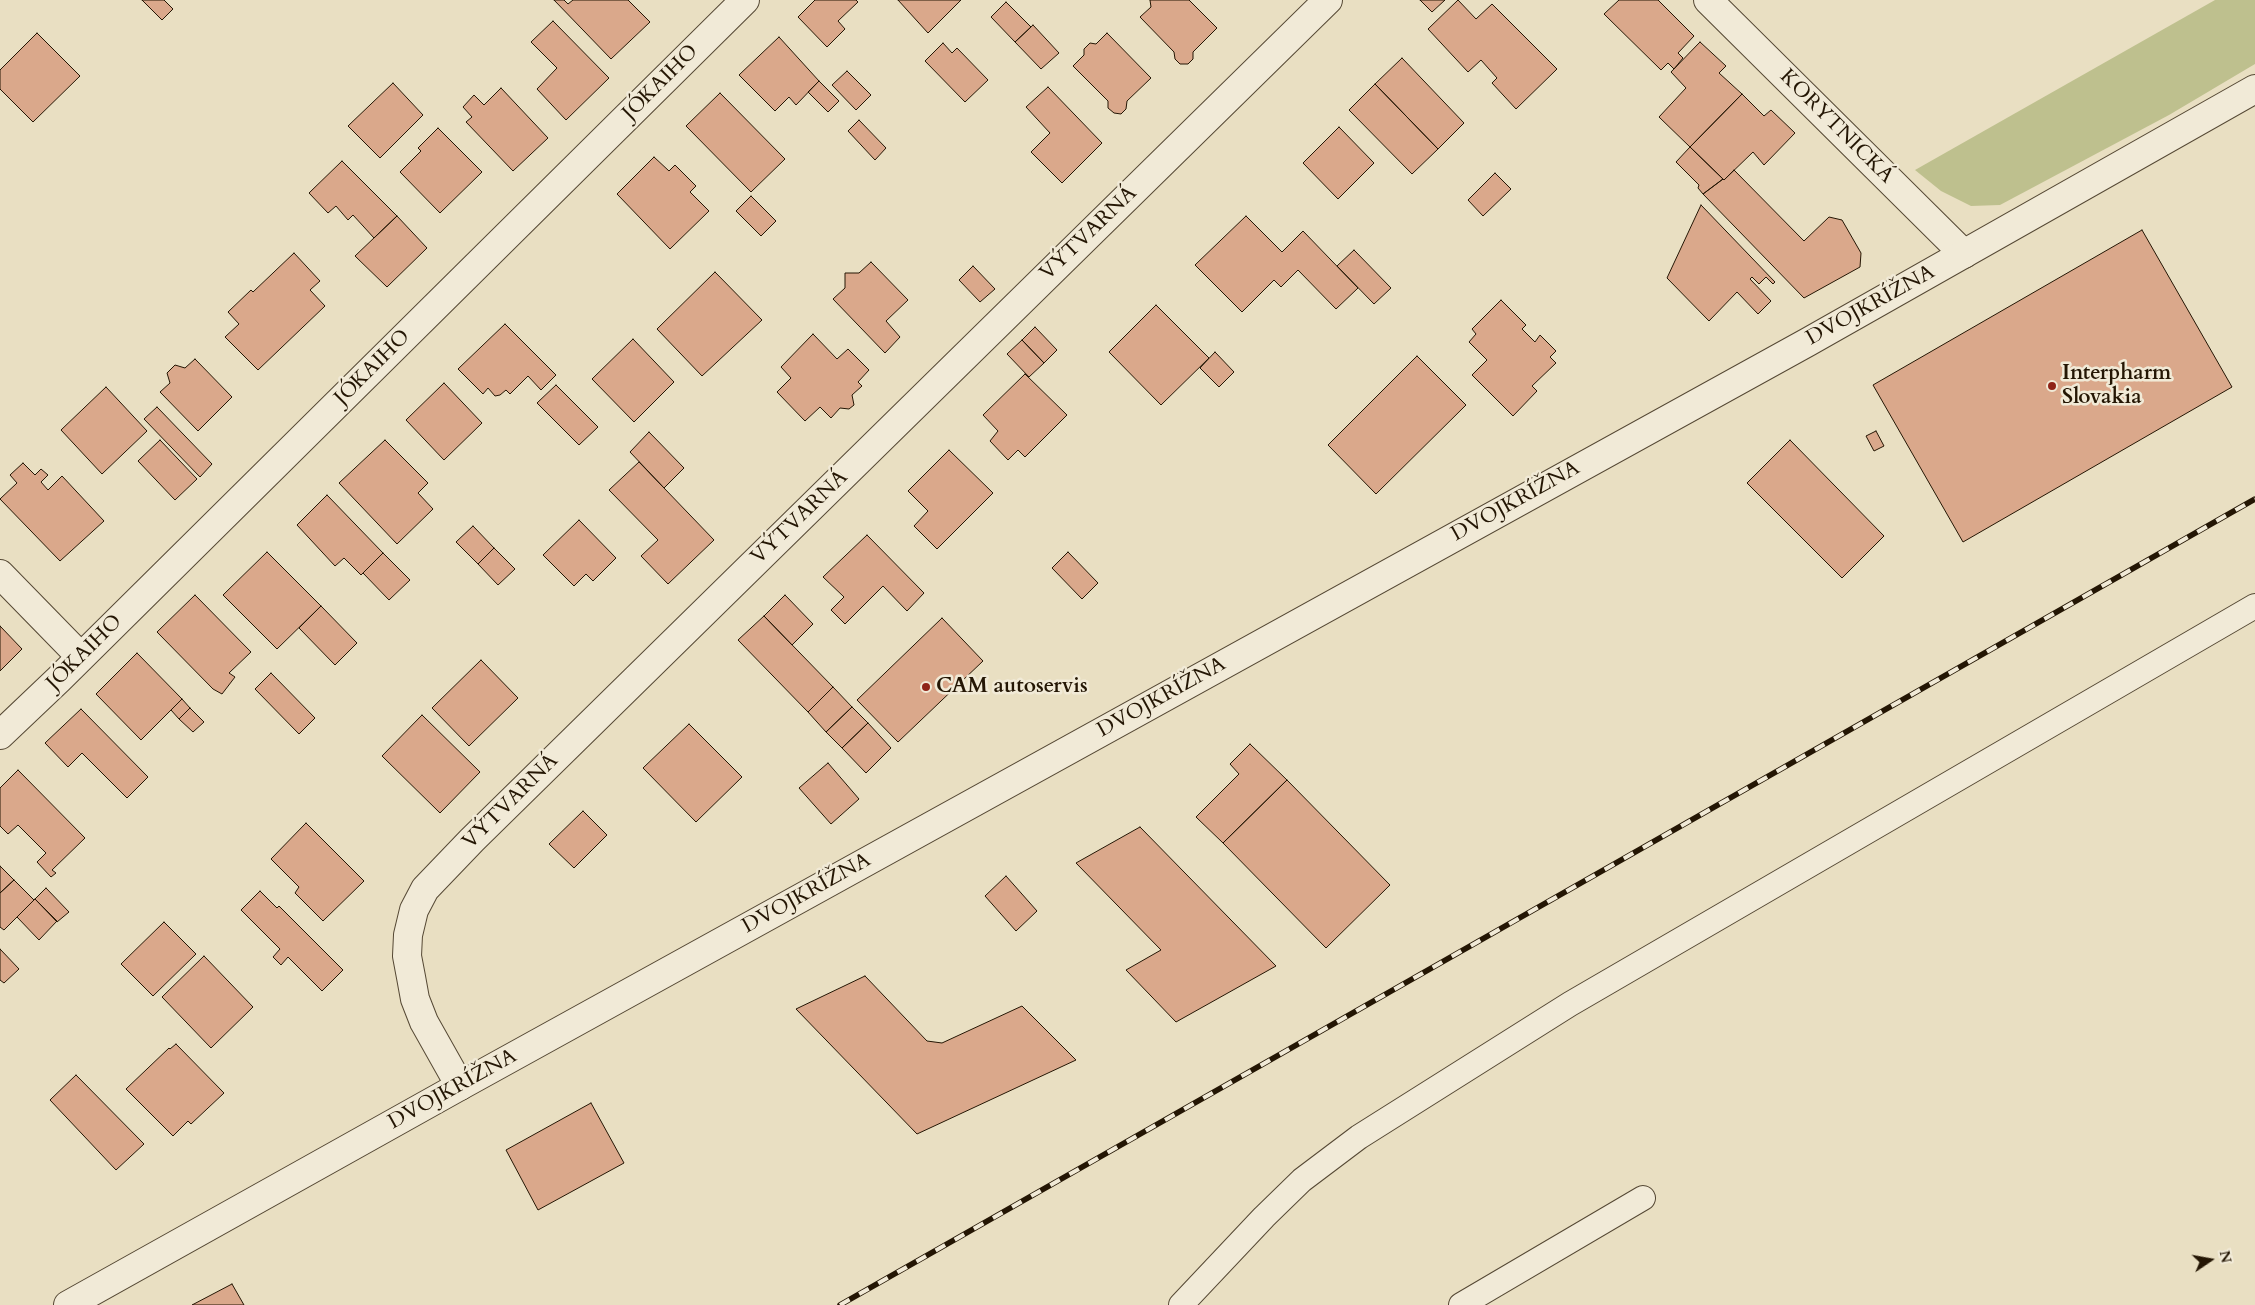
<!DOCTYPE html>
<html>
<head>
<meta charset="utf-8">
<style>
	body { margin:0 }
	#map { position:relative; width:2255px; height:1305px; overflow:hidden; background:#e9dfc2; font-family:Cardo,serif }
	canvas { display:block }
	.north { position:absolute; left:2185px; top:1235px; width:50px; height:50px; -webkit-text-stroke:4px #f1ead7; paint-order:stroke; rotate:78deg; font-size:14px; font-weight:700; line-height:20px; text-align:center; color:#241604 }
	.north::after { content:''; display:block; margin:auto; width:18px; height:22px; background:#241604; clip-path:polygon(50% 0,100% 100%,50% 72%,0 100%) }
</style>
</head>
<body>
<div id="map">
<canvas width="2255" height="1305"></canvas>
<div class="north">N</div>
</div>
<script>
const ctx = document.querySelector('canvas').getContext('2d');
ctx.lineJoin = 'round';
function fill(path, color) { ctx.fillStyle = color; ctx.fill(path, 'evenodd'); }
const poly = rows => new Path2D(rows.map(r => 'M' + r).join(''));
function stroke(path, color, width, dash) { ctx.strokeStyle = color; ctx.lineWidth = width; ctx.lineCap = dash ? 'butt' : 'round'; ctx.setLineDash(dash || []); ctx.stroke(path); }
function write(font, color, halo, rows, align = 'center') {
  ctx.font = font + ' Cardo,serif'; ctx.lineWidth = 5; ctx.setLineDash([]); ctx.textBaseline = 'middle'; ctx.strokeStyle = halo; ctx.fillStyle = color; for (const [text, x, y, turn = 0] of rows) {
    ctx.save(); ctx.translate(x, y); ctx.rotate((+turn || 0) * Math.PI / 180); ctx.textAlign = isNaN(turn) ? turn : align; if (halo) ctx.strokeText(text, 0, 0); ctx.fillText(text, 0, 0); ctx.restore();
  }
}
const green = poly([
	[2215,0,2255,0,2255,64,2169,115,2000,205,1971,206,1941,191,1915,170]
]);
const building = poly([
	[142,0,164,0,173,9,162,20,142,0],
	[554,0,564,0,568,4,573,0,628,0,650,22,611,59,554,0],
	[815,0,856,0,858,2,838,21,845,29,827,47,798,17,815,0],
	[898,0,961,0,928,33,898,0],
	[1150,0,1189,0,1217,28,1193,52,1193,59,1188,64,1180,64,1175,59,1174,52,1140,17,1151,7,1150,0],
	[1420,0,1445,0,1432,12,1420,0],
	[1458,0,1476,19,1492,4,1557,69,1516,109,1492,83,1497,78,1481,60,1468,72,1428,29,1458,0],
	[1619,0,1658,0,1694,36,1678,53,1683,58,1674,69,1668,63,1661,70,1604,14,1619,0],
	[1006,2,1031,27,1015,42,991,17,1006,2],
	[553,21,609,78,566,120,537,89,557,68,531,42,553,21],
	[1033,25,1059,53,1041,69,1015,42,1033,25],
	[37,33,80,76,33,122,0,89,0,70,37,33],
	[1107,33,1151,78,1127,101,1126,109,1121,114,1114,113,1108,108,1108,101,1073,66,1084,55,1084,49,1090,43,1096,44,1107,33],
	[779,37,819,81,796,105,789,97,775,111,739,75,779,37],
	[1700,42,1726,66,1719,73,1742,94,1690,147,1659,117,1686,88,1671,72,1700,42],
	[943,43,952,53,957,48,988,80,965,102,925,61,943,43],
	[1402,58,1464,123,1438,149,1375,84,1402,58],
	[847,71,871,95,856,110,832,85,847,71],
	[819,81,839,101,828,112,808,92,819,81],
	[393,83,423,115,380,158,348,126,393,83],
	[1375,84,1438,149,1412,174,1349,110,1375,84],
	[1048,87,1102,143,1062,183,1031,152,1050,133,1026,107,1048,87],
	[501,88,548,138,513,171,466,122,472,117,463,107,474,95,484,105,501,88],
	[720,93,785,159,751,192,686,126,720,93],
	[1742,94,1764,116,1771,110,1795,133,1764,165,1753,152,1724,180,1690,147,1742,94],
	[859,120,886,148,875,160,848,131,859,120],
	[1339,127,1374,163,1338,199,1303,163,1339,127],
	[438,128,482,172,440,213,400,172,421,151,418,148,438,128],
	[1690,147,1723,179,1703,194,1698,188,1699,185,1676,162,1690,147],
	[654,157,669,171,675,165,696,186,690,192,709,211,670,249,617,194,654,157],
	[342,161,397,216,374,238,353,215,348,220,336,206,328,213,309,193,342,161],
	[1734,170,1804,241,1829,217,1842,220,1861,253,1860,267,1804,298,1703,194,1723,179,1724,180,1734,170],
	[1495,173,1511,189,1483,216,1468,200,1495,173],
	[751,196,776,221,761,236,736,211,751,196],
	[1701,205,1775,282,1773,284,1766,277,1759,284,1752,277,1750,279,1771,301,1758,314,1737,292,1709,321,1667,278,1701,205],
	[397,216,427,248,387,287,355,256,397,216],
	[1246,216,1282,252,1303,231,1358,288,1336,309,1298,270,1281,287,1274,280,1242,312,1195,265,1246,216],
	[2142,230,2232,387,1963,542,1873,385,2142,230],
	[1354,250,1391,288,1374,304,1337,266,1354,250],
	[294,253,320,281,310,290,325,306,258,370,225,337,239,324,228,312,251,290,253,292,294,253],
	[871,262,908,300,886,321,900,337,885,353,833,299,845,288,845,273,859,273,871,262],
	[973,266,995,289,980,302,959,280,973,266],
	[715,272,762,320,702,376,657,329,715,272],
	[1501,300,1526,325,1522,329,1535,342,1540,335,1556,351,1550,357,1556,363,1532,386,1537,391,1513,416,1472,375,1487,360,1469,342,1476,334,1472,329,1501,300],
	[1156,305,1209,358,1161,405,1109,352,1156,305],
	[505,324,556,375,541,390,528,376,510,394,506,390,500,395,495,396,488,388,483,394,458,369,505,324],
	[1035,327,1057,350,1044,363,1022,340,1035,327],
	[813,334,837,359,848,349,869,370,858,382,862,386,852,395,854,405,849,409,840,408,831,418,820,407,805,421,777,392,791,378,781,367,813,334],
	[633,339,674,382,634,422,592,379,633,339],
	[1022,340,1044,363,1029,377,1007,354,1022,340],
	[1215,352,1234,372,1219,387,1200,368,1215,352],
	[1417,356,1466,405,1376,494,1328,445,1417,356],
	[195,359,232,397,198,431,160,392,170,383,167,373,175,365,185,368,195,359],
	[1025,374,1067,415,1025,457,1018,450,1008,460,990,441,998,431,983,415,1025,374],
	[444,383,482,423,444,460,406,420,444,383],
	[556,385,598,427,579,445,537,403,556,385],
	[106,387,147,431,102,474,61,430,106,387],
	[157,407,212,464,200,477,144,419,157,407],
	[1876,431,1884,446,1874,451,1866,436,1876,431],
	[649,432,684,468,664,488,630,452,649,432],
	[160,440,197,479,175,500,138,461,160,440],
	[385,440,428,483,418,493,433,509,397,544,339,483,385,440],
	[1790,440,1884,536,1842,578,1747,483,1790,440],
	[949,450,993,493,937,549,914,526,928,511,908,491,949,450],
	[639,462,714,540,668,584,641,556,658,540,609,490,639,462],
	[23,463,35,475,41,469,48,475,41,482,48,490,62,476,104,521,60,561,0,499,17,483,10,475,23,463],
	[327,495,383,553,361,575,344,558,335,566,297,525,327,495],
	[579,520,616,558,593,581,586,574,574,586,543,555,579,520],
	[473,526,494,548,478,564,456,542,473,526],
	[867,535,924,593,907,611,883,586,845,624,831,610,844,597,823,577,867,535],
	[494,548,515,569,498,585,478,564,494,548],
	[267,552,321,606,277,649,223,595,267,552],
	[1068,552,1098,583,1082,599,1052,568,1068,552],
	[383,553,410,580,389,600,363,573,383,553],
	[195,595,251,652,229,673,235,677,222,694,213,689,157,632,195,595],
	[785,595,813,624,792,645,764,616,785,595],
	[321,606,357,643,335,665,299,628,321,606],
	[764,616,833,687,808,712,738,640,764,616],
	[942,618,983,661,898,742,857,700,942,618],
	[0,626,22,649,0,671,0,626],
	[137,653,182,699,141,740,96,694,137,653],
	[481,660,518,698,469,746,432,708,481,660],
	[271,673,315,718,299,734,255,689,271,673],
	[833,687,852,707,826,732,808,712,833,687],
	[182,699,190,708,179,719,171,710,182,699],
	[852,707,868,723,842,748,826,732,852,707],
	[190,708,204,722,193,732,179,719,190,708],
	[81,709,148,777,127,798,82,753,68,767,45,743,81,709],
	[422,715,480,772,440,813,382,756,422,715],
	[868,723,891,748,866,773,842,748,868,723],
	[689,724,742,777,696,822,643,768,689,724],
	[1250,744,1287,780,1223,843,1196,817,1239,774,1230,764,1250,744],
	[828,763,859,799,831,824,799,788,828,763],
	[18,770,85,838,52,870,56,873,51,877,37,862,46,853,18,825,8,834,0,826,0,788,18,770],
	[1287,780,1390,885,1326,948,1223,843,1287,780],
	[583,811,607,835,574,868,549,844,583,811],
	[306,823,364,881,323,921,295,893,299,887,271,859,306,823],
	[1140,827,1276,966,1176,1022,1126,970,1161,950,1076,863,1140,827],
	[0,866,14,880,0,893,0,866],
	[1006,876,1037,911,1016,931,985,896,1006,876],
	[14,880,34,900,4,930,0,927,0,893,14,880],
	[46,888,69,912,57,922,35,899,46,888],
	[260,891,277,908,279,906,343,970,322,991,288,957,281,965,273,957,280,949,241,910,260,891],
	[35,899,57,921,39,940,17,917,35,899],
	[164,922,196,954,153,996,121,964,164,922],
	[0,949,19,969,4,983,0,980,0,949],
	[204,956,253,1007,211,1048,162,997,204,956],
	[865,976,927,1041,942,1043,1022,1006,1076,1060,917,1134,796,1009,865,976],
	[176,1044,224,1093,191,1124,188,1121,173,1136,126,1089,169,1048,170,1049,176,1044],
	[76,1075,144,1144,116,1170,50,1100,76,1075],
	[591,1103,624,1163,538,1210,506,1150,591,1103],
	[232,1284,244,1305,192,1305,232,1284]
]);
const service = poly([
	[1181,1305,1264,1217,1302,1180,1359,1137,1570,1004,2255,606],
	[1461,1305,1643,1198]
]);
const minor = poly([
	[1708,0,1964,254],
	[0,574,81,657],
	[0,735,59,679,745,0],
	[460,1086,424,1022,415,999,411,977,407,956,408,935,414,910,425,889,472,840,1328,0]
]);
const tertiary = poly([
	[68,1305,460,1086,1808,342,2255,89]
]);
const rail = poly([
	[840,1305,2255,499]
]);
const markers = [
	[2052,386,5,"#8f2418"],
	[926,687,5,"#8f2418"]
];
const streetNames = [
	["JÓKAIHO",661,83,-45],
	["KORYTNICKÁ",1836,127,45],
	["VÝTVARNÁ",1089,234,-44],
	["DVOJKRÍŽNA",1871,306,-29],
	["JÓKAIHO",373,368,-45],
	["DVOJKRÍŽNA",1516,502,-29],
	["VÝTVARNÁ",800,518,-44],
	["JÓKAIHO",85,653,-45],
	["DVOJKRÍŽNA",1162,698,-29],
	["VÝTVARNÁ",511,802,-45],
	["DVOJKRÍŽNA",807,894,-29],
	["DVOJKRÍŽNA",453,1090,-29]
];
const poiNames = [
	["Interpharm",2062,374],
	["Slovakia",2062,398],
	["CAM autoservis",936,687]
];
fill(green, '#bec08e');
fill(building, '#daa88b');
stroke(building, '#241604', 1);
stroke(service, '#554834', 26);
stroke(minor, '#554834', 30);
stroke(tertiary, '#554834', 30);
stroke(service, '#f1ead7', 24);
stroke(minor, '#f1ead7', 28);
stroke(tertiary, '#f1ead7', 28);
stroke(rail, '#241604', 5.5);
stroke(rail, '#f1ead7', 4, [11]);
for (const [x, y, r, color] of markers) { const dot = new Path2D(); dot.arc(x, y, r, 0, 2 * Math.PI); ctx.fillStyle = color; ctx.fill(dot); stroke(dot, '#f1ead7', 2); }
write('21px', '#241604', '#f1ead7', streetNames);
write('bold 21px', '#241604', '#f1ead7', poiNames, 'left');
</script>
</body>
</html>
